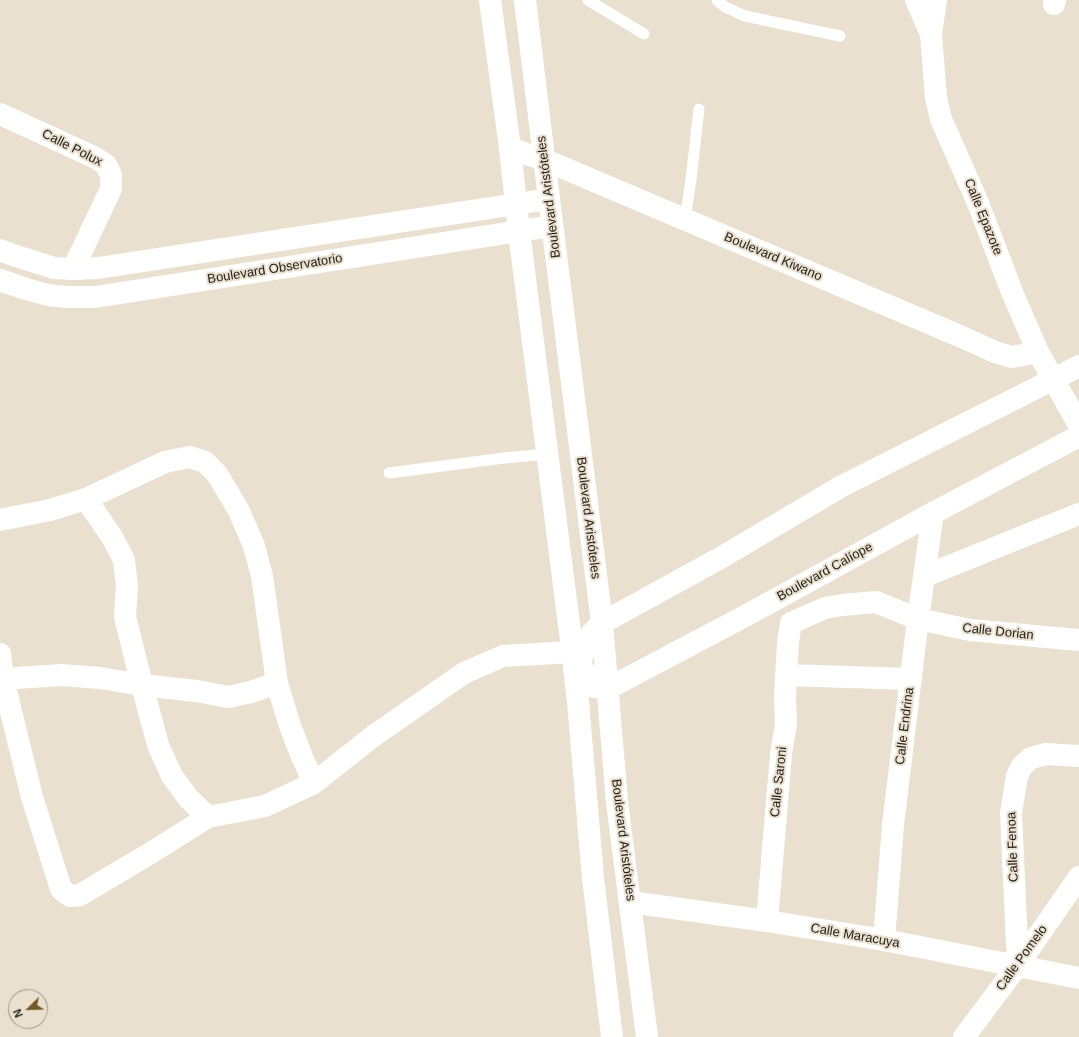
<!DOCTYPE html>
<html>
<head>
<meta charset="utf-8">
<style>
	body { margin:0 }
	#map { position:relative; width:1079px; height:1037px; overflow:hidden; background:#eae0cf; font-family:Arial,sans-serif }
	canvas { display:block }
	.north { position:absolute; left:8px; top:989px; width:40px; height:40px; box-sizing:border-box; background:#eae0cf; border:1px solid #9b9487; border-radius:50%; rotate:247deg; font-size:11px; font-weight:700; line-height:16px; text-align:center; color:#25221b }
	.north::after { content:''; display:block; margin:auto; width:14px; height:18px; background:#715729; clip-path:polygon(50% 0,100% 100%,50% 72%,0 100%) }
</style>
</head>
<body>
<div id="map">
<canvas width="1079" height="1037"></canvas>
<div class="north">N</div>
</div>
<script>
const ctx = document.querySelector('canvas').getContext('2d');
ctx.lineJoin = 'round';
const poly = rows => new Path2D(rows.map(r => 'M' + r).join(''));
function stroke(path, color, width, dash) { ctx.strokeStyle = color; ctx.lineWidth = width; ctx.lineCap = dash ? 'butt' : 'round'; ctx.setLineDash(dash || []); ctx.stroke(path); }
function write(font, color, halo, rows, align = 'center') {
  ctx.font = font + ' Arial,sans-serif'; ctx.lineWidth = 4; ctx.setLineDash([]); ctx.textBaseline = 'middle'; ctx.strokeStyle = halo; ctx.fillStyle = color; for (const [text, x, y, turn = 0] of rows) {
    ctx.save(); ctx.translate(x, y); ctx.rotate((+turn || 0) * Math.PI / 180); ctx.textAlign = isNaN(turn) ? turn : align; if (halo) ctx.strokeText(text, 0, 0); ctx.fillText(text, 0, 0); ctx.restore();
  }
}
const service = poly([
	[588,0,644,34],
	[717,0,725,7,745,16,840,36],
	[685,219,691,180,699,109],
	[389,473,504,458,547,454]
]);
const minor = poly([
	[916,0,931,34,936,98,941,119,978,203,1012,292,1038,352,1079,425],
	[1054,4,1055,0],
	[931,34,936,0],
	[0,114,96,158,106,165,111,175,111,189,73,269],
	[510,148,552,163,962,337,995,352,1012,357,1038,352],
	[0,250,13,255,54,268,73,269,98,268,549,199],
	[0,280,26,289,48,295,67,297,95,297,552,226],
	[86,499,112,537,124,560,127,586,125,617,142,685,158,745,172,776,189,799,208,817],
	[0,520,50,510,86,499,165,462,190,457,205,462,217,474,239,511,254,546,262,576,277,683,290,726,302,757,314,783],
	[925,576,1079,514],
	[0,654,3,679,32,797,61,889,70,896,80,895,149,854,208,817,265,806,314,783,372,737,464,673,503,656,572,652],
	[786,675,911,679],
	[0,679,62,675,100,678,142,685,197,691,228,697,251,692,277,683],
	[630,902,767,921,884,940,1079,978],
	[767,921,781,754,786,724,785,696,788,642,791,623,825,608,842,605,876,602,918,619,970,630,1079,640],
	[884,940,893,825,918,619,933,513],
	[1018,965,1011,813,1017,776,1022,766,1031,758,1046,754,1079,756],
	[964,1037,1018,965,1079,877]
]);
const tertiary = poly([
	[490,0,510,148,519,232,570,632,578,702,593,878,612,1037],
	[525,0,549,199,602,623,617,802,647,1037],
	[577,656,580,663,589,681,594,687,607,689,747,615,933,513,1079,436],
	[579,671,580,663,586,645,592,633,602,623,722,557,842,486,1054,379,1079,366]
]);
const streetNames = [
	["Calle Polux",72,148,27],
	["Boulevard Aristóteles",549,197,-97],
	["Calle Epazote",983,217,68],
	["Boulevard Kiwano",773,257,23],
	["Boulevard Observatorio",275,269,-9],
	["Boulevard Aristóteles",588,518,83],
	["Boulevard Calíope",825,572,-29],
	["Calle Dorian",998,632,6],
	["Calle Endrina",905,726,-83],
	["Calle Saroni",779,782,-84],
	["Boulevard Aristóteles",623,840,83],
	["Calle Fenoa",1013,847,-92],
	["Calle Maracuya",855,936,10],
	["Calle Pomelo",1022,958,-54]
];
stroke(service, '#fff', 11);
stroke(minor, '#fff', 22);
stroke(tertiary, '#fff', 22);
write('13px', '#25221b', '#eae0cf', streetNames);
</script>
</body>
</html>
